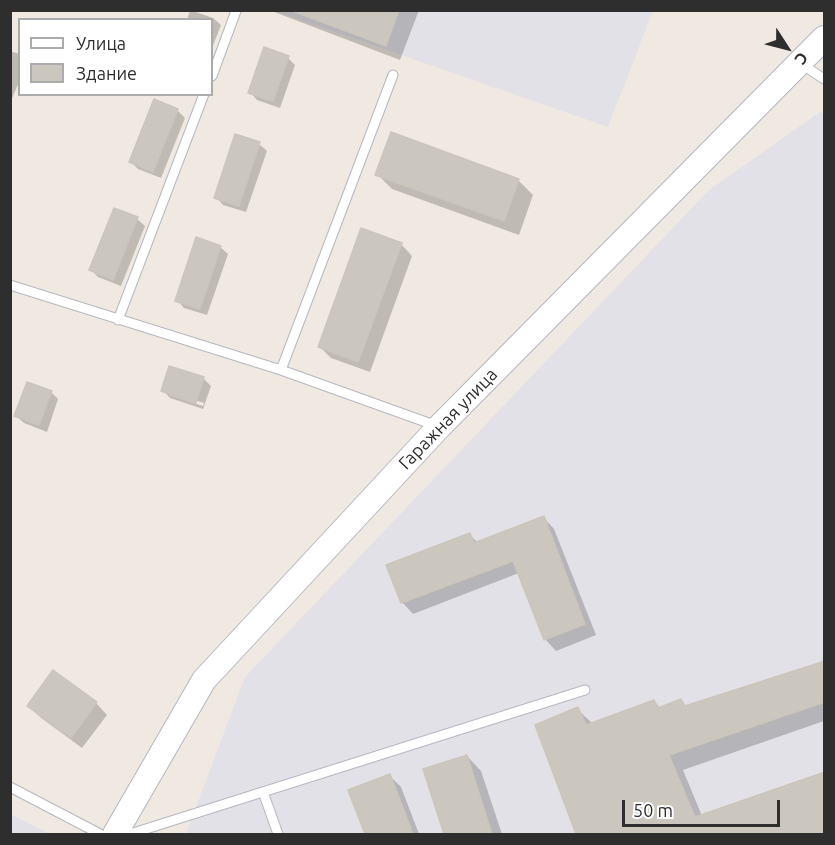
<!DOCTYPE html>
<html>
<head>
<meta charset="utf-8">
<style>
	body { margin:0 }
	#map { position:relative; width:835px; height:845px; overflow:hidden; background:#efe9e1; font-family:Ubuntu,sans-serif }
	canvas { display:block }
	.frame { position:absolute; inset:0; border:12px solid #2e2e2e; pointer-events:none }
	.legend { position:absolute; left:18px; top:18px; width:195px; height:78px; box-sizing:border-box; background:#fff; border:2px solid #ababab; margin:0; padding:8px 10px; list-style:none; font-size:18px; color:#2e2e2e }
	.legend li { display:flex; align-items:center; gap:12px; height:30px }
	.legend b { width:30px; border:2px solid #ababab }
	.north { position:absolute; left:757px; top:18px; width:60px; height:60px; -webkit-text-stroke:4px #fff; paint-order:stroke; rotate:126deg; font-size:16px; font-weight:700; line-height:24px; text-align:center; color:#2e2e2e }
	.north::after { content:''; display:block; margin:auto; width:21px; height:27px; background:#2e2e2e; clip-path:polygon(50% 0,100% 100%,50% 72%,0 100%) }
	.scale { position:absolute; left:622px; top:800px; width:158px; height:27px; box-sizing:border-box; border:3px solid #2e2e2e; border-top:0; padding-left:8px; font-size:18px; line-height:21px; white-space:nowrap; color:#2e2e2e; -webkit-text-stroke:4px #fff; paint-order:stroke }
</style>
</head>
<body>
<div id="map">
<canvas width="835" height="845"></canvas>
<div class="frame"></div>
<ul class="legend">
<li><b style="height:8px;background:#fff"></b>Улица</li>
<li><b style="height:16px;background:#cbc7bf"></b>Здание</li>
</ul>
<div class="north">С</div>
<div class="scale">50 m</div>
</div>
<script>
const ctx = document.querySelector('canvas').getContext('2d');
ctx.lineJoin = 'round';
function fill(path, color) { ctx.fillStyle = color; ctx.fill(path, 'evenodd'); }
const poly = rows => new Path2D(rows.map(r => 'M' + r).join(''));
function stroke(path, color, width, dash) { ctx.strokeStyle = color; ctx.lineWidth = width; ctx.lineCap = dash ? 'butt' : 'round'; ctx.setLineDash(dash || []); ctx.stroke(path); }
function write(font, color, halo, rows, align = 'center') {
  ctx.font = font + ' Ubuntu,sans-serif'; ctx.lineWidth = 4.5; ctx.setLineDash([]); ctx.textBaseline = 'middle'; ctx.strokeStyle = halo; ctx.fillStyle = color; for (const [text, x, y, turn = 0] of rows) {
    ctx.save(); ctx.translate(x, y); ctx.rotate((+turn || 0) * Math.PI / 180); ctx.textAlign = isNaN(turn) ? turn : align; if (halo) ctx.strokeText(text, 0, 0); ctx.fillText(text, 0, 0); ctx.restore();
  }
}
const industrial = poly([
	[275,11,653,11,608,127],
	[820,112,824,115,824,834,186,834,245,677,709,190],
	[11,814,50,834,11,834]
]);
const shadow = poly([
	[190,10,213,18,221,25,212,48,212,20,187,20],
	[269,10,419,10,400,60],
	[10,51,20,54,20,80,10,103],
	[288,58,295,65,280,108,257,100,250,92],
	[177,110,185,118,161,178,138,169,130,161],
	[259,144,267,151,246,212,223,205,216,197],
	[377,174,518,180,533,195,519,235,392,189],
	[115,210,137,219,145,226,121,286,98,277,91,270],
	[401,244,412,256,370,372,331,358,320,347],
	[220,247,228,254,207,315,184,308,177,300],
	[170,368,204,379,211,386,203,409,170,398,163,390],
	[170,392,204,403,203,406,170,395],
	[51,392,58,399,47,432,24,423,16,416],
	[543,517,554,529,596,635,556,651,545,639,519,573,413,614,402,602,470,535,478,543],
	[824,663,824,721,683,770,702,816,824,774,824,834,577,834,537,726,577,709,592,723,654,701,661,709,681,701,687,707],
	[54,672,96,703,107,715,82,748,40,717,29,706],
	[467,756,481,771,502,834,445,834,425,770],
	[390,776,401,787,419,834,367,834,350,790]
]);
const building = poly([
	[295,10,399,10,386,46,295,12,295,10],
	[264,47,289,56,273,101,248,93,264,47],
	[154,99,178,109,153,172,129,162,154,99],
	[391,132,519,179,504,221,375,175,391,132],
	[235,134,260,142,239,206,214,198,235,134],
	[114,208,138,217,113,280,89,270,114,208],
	[361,228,402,243,358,362,318,347,361,228],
	[196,237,221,246,200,309,175,301,196,237],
	[169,366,204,377,196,403,161,391,169,366],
	[27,382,52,391,39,425,14,416,27,382],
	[544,516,585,624,544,640,513,561,401,603,386,565,470,533,474,543,544,516],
	[825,661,825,702,669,755,695,817,825,772,825,834,576,834,535,725,578,707,586,725,654,700,658,708,681,699,685,706,825,661],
	[53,670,97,702,71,738,27,706,53,670],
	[467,755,492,834,444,834,423,769,467,755],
	[390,774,413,834,365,834,348,790,390,774]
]);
const service = poly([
	[800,63,824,79],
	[212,76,236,11],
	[10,285,281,370,437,426],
	[118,320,204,94],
	[281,370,393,75],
	[10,787,100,834],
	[263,792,278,834],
	[130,834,585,690]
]);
const tertiary = poly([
	[115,834,204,680,439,427,824,38]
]);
const streetNames = [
	["Гаражная улица",448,419,-46]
];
fill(industrial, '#e3e1e8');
fill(shadow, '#0003');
fill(building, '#cbc7bf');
stroke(building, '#cbc5ba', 1.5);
stroke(service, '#b4b7c1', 11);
stroke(tertiary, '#b4b7c1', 26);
stroke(service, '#fff', 9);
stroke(tertiary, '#fff', 24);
write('18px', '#2e2e2e', '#fff', streetNames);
</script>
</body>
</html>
